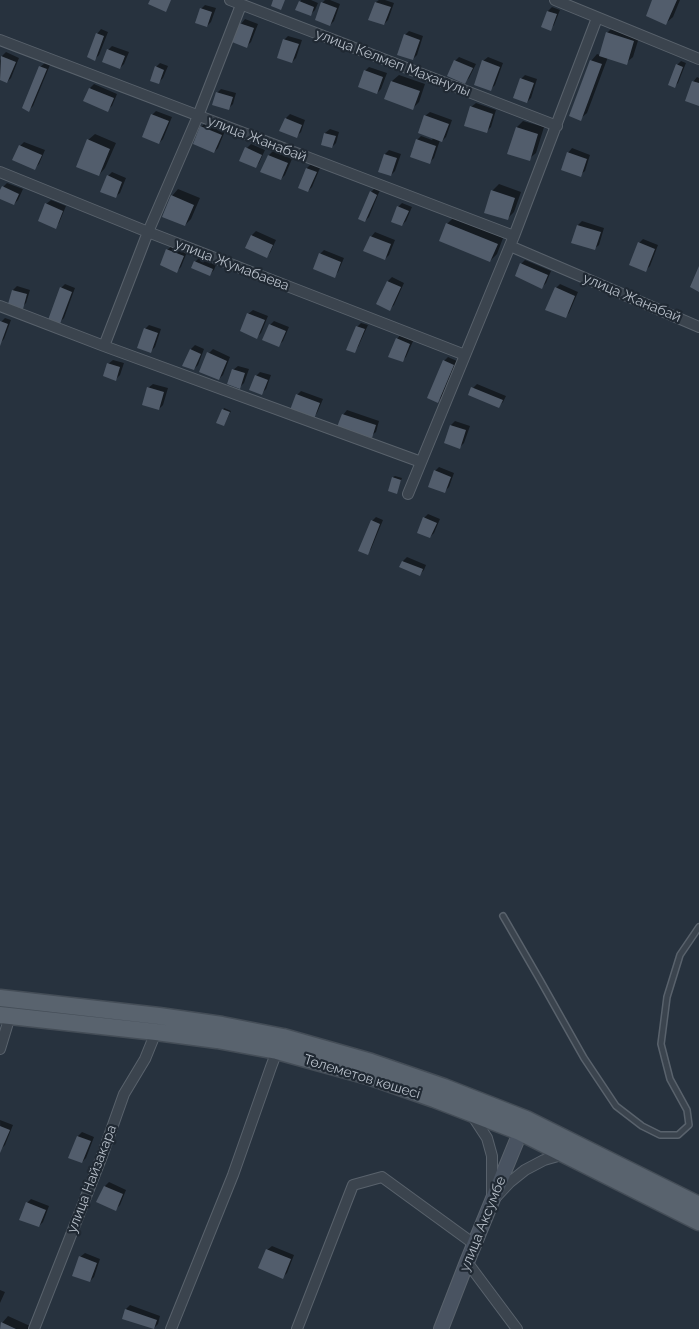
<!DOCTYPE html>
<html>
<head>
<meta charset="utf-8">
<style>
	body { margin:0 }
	canvas { display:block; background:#27323e }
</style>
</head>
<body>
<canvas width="699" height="1329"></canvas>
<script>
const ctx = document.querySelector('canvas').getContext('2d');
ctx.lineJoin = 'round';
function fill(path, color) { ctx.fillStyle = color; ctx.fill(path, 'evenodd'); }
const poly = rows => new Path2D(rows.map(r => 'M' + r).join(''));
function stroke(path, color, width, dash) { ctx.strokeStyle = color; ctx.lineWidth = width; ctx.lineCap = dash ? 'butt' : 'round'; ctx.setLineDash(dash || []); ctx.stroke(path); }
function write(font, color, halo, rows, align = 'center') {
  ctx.font = font + ' Raleway,sans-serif'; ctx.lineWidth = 4.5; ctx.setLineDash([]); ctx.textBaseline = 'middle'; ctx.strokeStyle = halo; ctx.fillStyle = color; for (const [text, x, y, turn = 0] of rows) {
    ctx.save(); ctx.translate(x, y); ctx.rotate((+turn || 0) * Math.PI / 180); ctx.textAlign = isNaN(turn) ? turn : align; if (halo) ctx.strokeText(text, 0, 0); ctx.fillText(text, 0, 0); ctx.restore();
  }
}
const shadow = poly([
	[301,0,311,0,318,3,315,10,311,14,300,2],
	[325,0,330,0,340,4,334,21,330,25,322,3],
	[379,0,385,0,394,3,388,20,384,24,370,19,376,2],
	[654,0,680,0,673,17,666,23],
	[205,5,216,8,211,22,207,26,201,9],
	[552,7,560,10,554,25,550,29,548,11],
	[245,19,258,24,251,42,247,46,241,24],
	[614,26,640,34,633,57,626,63,608,57,587,113,580,119,591,61,597,54,600,55,607,33],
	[101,29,108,32,99,55,95,59,97,34],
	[409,31,423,36,417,55,413,59,405,35],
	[288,36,302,40,296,58,292,62,284,40],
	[112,46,129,52,124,64,120,68,108,50],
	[6,52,19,58,11,78,7,82,0,79,0,61,2,56],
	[459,57,476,64,469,78,465,82,455,61],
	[488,57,503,63,495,85,491,89,483,61],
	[681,61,686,63,678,83,674,87,677,65],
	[45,63,50,65,33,106,29,110,40,67],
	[160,63,168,66,163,78,159,82,156,67],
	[369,67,387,73,381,89,377,93,365,71],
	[399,75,425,84,419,102,413,108,386,99,392,81],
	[525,75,537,79,531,98,527,102,521,79],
	[697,77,699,78,699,105,693,82],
	[94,84,117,94,112,106,107,110,90,88],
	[221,89,236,93,233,104,229,108,217,93],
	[476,103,496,110,491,127,487,131,471,107],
	[156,111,172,117,163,139,159,143,152,115],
	[430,112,452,120,446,137,442,141,440,140,434,158,430,162,417,140,421,136,432,140,433,138,425,116],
	[290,114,305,120,301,132,297,136,286,118],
	[523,121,544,127,536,153,529,159,517,127],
	[206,123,225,131,218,148,214,152,201,127],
	[330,129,339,132,336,143,332,147,322,144,325,133],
	[95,134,116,143,105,168,99,175,88,140],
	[24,142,45,150,39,164,35,168,20,146],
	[251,144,265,150,259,163,255,167,247,148],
	[572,148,590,155,585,171,580,175,568,153],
	[389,150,401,154,395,171,391,175,385,154],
	[273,151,292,159,285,175,281,179,262,171,269,155],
	[311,164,320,168,312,187,308,191,299,187,307,168],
	[112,172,126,178,120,193,115,197,108,176],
	[7,183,23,189,18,200,14,204,0,198,0,193,3,187],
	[499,184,521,192,514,212,507,219,492,191],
	[375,188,380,190,369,217,365,221,371,192],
	[178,189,200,198,191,219,185,225,172,196],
	[51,200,66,206,59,223,55,227,46,204],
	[402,203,412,207,406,221,402,225,398,207],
	[454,217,503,238,497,254,490,261,447,224],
	[582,221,604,228,599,245,594,249,572,242,578,225],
	[256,231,276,240,270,253,266,257,246,248,252,235],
	[375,232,395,240,389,255,385,259,371,237],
	[643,239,658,245,650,266,646,270,639,243],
	[172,246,187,252,181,267,177,271,167,250],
	[324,250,344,258,338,272,334,276,320,254],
	[199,258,216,265,214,270,210,274,195,262],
	[525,260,551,271,546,283,542,287,516,275,521,264],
	[392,277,404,283,394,305,390,309,378,304,388,281],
	[65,284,75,288,64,318,60,322,61,288],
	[560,284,578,292,569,313,565,317,556,288],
	[17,286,30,290,26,303,22,307,13,290],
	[253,310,268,316,261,333,257,337,248,314],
	[5,318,11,320,4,339,0,343,0,323],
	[274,321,289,327,283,341,279,345,270,325],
	[361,323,368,325,358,347,354,352,357,327],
	[149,325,161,329,155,347,150,352,145,329],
	[401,334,414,339,406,357,402,361,397,339],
	[195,345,204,349,198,365,194,369,191,349],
	[213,349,230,357,223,375,219,379,209,353],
	[448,357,457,361,442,397,438,401,444,361],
	[113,360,124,363,120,375,116,379,108,364],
	[238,366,249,369,244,383,240,387,233,370],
	[260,372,271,375,266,389,262,393,256,376],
	[153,384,168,388,163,405,159,409,148,388],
	[477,384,506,396,503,402,499,406,473,388],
	[301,391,323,399,317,413,313,417,297,395],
	[224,408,231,411,224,425,223,410],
	[347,410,379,421,376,432,371,436,343,415],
	[455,421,470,426,464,443,460,447,451,425],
	[439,467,454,473,449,487,445,491,435,471],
	[395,476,402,478,396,492,393,477],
	[428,514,440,519,434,533,430,537,424,518],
	[376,517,383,520,371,549,367,553,372,521],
	[407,557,426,565,424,570,420,574,401,567,403,561],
	[0,1120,13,1125,5,1145,1,1149],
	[82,1132,94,1137,86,1158,82,1162,78,1136],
	[109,1182,126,1190,120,1205,116,1209,105,1186],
	[31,1199,49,1206,43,1222,39,1226,27,1203],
	[272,1246,294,1255,287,1273,283,1277,267,1250],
	[85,1253,100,1259,94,1277,90,1281,80,1257],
	[0,1290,5,1292,0,1303],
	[130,1305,160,1316,158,1324,154,1328,126,1309],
	[8,1316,30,1326,28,1329,0,1329,2,1323]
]);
const building = poly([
	[150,0,171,0,166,12,148,4],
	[273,0,285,0,281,10,271,6],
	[652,0,677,0,666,25,646,16],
	[299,1,314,7,311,16,295,10],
	[321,2,337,8,330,26,315,20],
	[375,2,391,7,384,25,368,20],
	[200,8,212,12,207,27,195,23],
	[547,11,557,14,551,31,541,27],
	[239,23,254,28,247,48,232,42],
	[606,32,634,41,627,65,599,56],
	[96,33,104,36,95,61,87,57],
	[404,34,420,40,413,60,397,55],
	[283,39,299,44,292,63,277,58],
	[107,49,125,56,120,69,102,62],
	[1,56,16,62,7,83,0,80],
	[454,60,473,68,465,84,447,76],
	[482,60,500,67,491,91,474,85],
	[590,60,602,64,581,121,569,116],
	[676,64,683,67,675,88,668,85],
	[39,66,47,69,29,112,22,108],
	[155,66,164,70,159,84,150,81],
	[364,70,383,77,377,94,358,87],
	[520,78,534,83,527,103,513,98],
	[391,81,420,91,413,110,384,99],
	[692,81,699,83,699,106,685,101],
	[89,88,114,98,108,112,83,101],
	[216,92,233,97,229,110,212,105],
	[470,106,493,114,487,133,464,126],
	[151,114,169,121,159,144,142,137],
	[424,115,449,124,442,142,418,133],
	[285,118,302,125,297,138,279,131],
	[200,126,222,135,214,153,193,144],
	[516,127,538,134,530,161,507,154],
	[324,133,336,136,332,148,321,145],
	[87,139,110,149,99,176,76,167],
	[416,139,436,146,430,164,410,157],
	[19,145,42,155,35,170,12,160],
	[245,147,262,155,256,168,239,161],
	[567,152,587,159,581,177,561,170],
	[384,154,397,158,391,176,378,172],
	[268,155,288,163,281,180,260,172],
	[306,168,317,172,308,192,298,188],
	[107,175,122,182,116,198,100,192],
	[2,186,19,194,14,205,0,199,0,190],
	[491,190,515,198,508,220,484,213],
	[370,191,377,195,365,222,358,219],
	[171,195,194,205,185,226,162,217],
	[45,203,63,211,56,229,38,221],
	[397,206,409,211,402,226,391,222],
	[446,223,498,244,490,262,439,241],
	[577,225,601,232,595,250,571,243],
	[251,235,273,245,267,258,245,248],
	[370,236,391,244,385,260,363,251],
	[638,242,655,249,646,272,629,265],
	[166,249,184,256,177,273,160,265],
	[319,253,341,262,335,278,313,269],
	[194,261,213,269,210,276,191,268],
	[520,263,548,275,542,289,515,276],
	[699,266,699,292,690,287],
	[387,281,401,287,390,311,376,304],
	[60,287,72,292,60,324,48,320],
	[555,287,575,296,566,318,545,310],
	[12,290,27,294,23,309,8,304],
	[247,313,265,320,257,339,240,331],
	[0,321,8,324,0,346],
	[269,324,286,331,279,347,262,340],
	[356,326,365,329,355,353,346,350],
	[144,328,158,333,151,353,137,348],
	[396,338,410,344,403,362,388,357],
	[190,349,201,354,194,370,182,366],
	[207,352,227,361,219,380,199,372],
	[443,360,454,365,438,403,427,398],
	[107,363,120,367,116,381,103,376],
	[232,369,245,373,240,389,227,384],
	[255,375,268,380,262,395,249,390],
	[147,387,164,392,159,410,142,405],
	[471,387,503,400,499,408,468,395],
	[296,394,320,403,314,419,290,410],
	[222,409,230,412,224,426,216,423],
	[342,414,376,425,372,438,337,427],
	[450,425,466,430,460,449,444,443],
	[434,470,451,477,445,493,428,487],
	[392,477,401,480,397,494,388,491],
	[423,517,437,523,430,538,417,533],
	[371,520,380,524,368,555,358,551],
	[402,561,423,569,420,576,399,567],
	[0,1126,10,1130,0,1153],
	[77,1136,91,1141,82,1163,68,1158],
	[104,1186,123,1194,116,1211,96,1202],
	[26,1202,46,1210,39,1227,19,1220],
	[266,1249,291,1259,283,1279,258,1268],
	[79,1256,97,1263,90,1282,72,1276],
	[125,1309,157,1320,154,1329,122,1319],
	[1,1322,16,1329,0,1329]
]);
const service = poly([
	[503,916,540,980,584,1058,616,1106,642,1126,660,1135,678,1135,689,1125,687,1110,670,1079,661,1044,667,997,680,955,699,927]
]);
const minor = poly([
	[230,0,557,126],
	[555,0,699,59],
	[0,40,514,236],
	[0,172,148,232,465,355],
	[510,246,699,327],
	[0,306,104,346,421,462],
	[104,346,148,232,198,116,241,5],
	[408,494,514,236,597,18],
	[0,1049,10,1016],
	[472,1115,487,1138,492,1156,492,1195],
	[496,1197,510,1182,525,1170,544,1160,565,1154],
	[467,1262,517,1329],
	[34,1329,102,1156,124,1094,145,1059,156,1032],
	[171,1329,233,1175,271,1067,277,1051],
	[297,1329,353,1185,382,1177,474,1244]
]);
const secondary = poly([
	[441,1329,467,1262,524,1123]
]);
const primary = poly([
	[0,998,159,1016,222,1025,283,1037,371,1062,444,1087,526,1119,699,1205],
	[0,1015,156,1032,217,1040,277,1051,368,1076,434,1099,520,1132,699,1222]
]);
const streetNames = [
	["улица Келмеп Маханулы",393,63,21],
	["улица Жанабай",257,139,21],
	["улица Жумабаева",232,265,21],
	["улица Жанабай",632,298,23],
	["Төлеметов көшесі",362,1077,17],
	["улица Найзакара",92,1179,-69],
	["улица Аксумбе",483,1224,-68]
];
fill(shadow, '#0007');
fill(building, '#525d6c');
stroke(service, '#59626c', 8);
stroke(minor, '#59626c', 12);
stroke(secondary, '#59626c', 16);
stroke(primary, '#444d57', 19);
stroke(service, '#3b444e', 5);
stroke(minor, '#3b444e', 10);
stroke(secondary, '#495361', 14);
stroke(primary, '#59636e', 16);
write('14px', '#b7bfc9', '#202933', streetNames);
</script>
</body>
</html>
